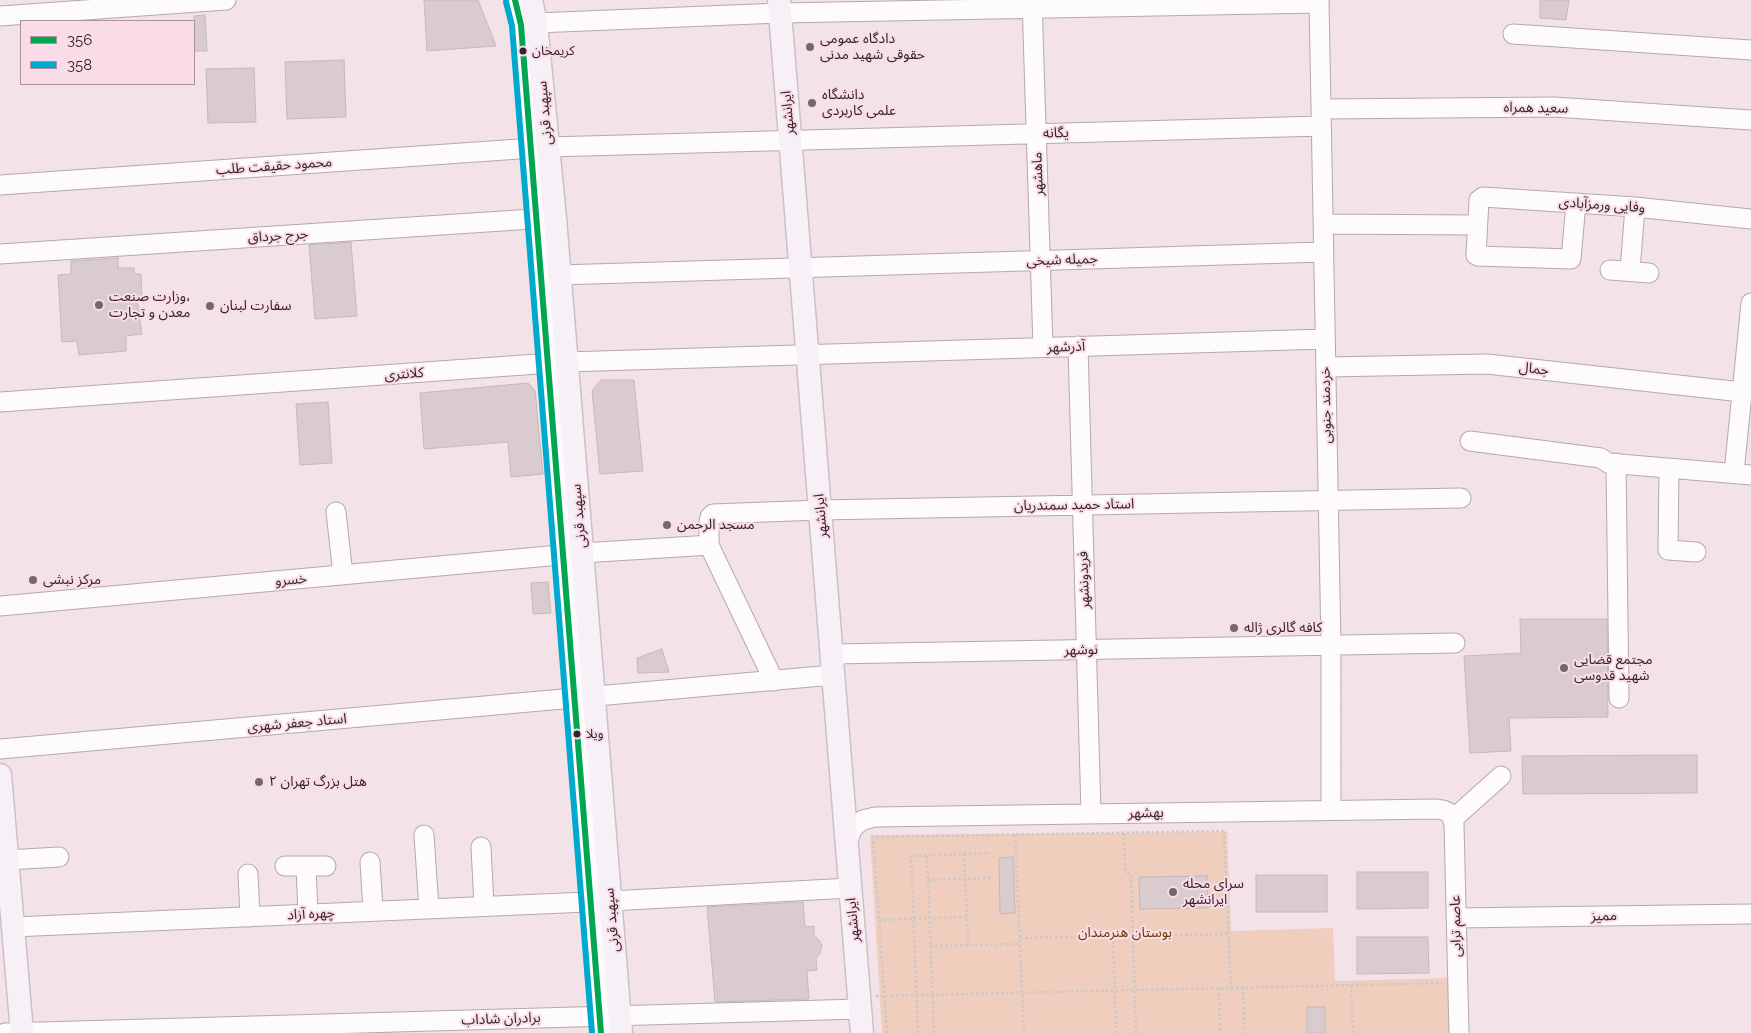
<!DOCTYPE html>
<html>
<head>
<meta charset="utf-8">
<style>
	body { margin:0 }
	#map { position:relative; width:1751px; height:1033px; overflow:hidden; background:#f3e3e9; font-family:Raleway,sans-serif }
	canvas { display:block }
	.legend { position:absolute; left:20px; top:20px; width:175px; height:65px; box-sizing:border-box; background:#fadce8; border:1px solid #aa929c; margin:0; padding:6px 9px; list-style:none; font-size:15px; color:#32242a }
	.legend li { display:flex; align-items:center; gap:10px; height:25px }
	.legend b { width:25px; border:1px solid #aa929c }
</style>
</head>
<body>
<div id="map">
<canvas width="1751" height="1033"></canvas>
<ul class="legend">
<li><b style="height:6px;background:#00a651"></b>356</li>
<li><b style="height:6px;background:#00a9ce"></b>358</li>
</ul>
</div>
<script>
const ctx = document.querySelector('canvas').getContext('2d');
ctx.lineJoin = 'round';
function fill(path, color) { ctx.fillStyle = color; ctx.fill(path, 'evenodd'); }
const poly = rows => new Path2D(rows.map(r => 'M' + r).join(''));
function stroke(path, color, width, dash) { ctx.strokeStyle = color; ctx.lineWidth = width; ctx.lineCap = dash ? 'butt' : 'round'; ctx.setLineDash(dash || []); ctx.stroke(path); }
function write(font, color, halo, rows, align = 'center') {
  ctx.font = font + ' Raleway,"Noto Sans Arabic",sans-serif'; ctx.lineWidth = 4; ctx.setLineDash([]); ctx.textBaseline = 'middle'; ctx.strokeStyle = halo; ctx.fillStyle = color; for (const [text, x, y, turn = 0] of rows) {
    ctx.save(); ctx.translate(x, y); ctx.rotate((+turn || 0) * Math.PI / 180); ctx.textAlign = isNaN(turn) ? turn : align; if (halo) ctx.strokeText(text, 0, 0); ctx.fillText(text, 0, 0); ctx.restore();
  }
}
const green = poly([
	[1227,832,1231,931,1333,928,1335,981,1450,978,1451,1033,882,1033,870,835]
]);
const building = poly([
	[424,0,478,0,496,46,427,51,424,0],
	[1540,0,1569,0,1566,20,1540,18,1540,0],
	[205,15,207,51,194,51,194,16,205,15],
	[344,60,346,117,287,119,285,62,344,60],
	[254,68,256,122,208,123,206,69,254,68],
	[351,242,357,316,315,319,309,245,351,242],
	[118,258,118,268,134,268,134,274,141,274,142,299,137,299,142,334,126,336,126,351,79,355,77,341,62,342,58,275,71,274,71,261,118,258],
	[601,380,634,380,643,471,600,474,592,391,601,380],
	[528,383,535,390,543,474,511,477,508,442,424,449,420,393,528,383],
	[328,402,332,463,300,465,296,404,328,402],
	[548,582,551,613,533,614,531,583,548,582],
	[1520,619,1607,619,1608,717,1509,718,1511,751,1470,753,1464,656,1521,653,1520,619],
	[662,649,669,672,638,673,637,658,662,649],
	[1697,755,1697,793,1523,794,1522,756,1697,755],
	[1013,857,1015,913,1000,914,999,858,1013,857],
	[1357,872,1428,872,1428,908,1357,909,1357,872],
	[1256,875,1327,875,1327,912,1256,912,1256,875],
	[1207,876,1208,908,1140,909,1139,877,1207,876],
	[803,902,805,927,814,926,814,935,819,940,822,946,820,953,816,958,817,970,807,971,809,999,715,1002,707,907,803,902],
	[1357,937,1428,937,1429,973,1357,974,1357,937],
	[1307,1007,1325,1007,1325,1033,1307,1033,1307,1007]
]);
const path = poly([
	[1224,831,1231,988],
	[1124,833,1125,870,1131,876,1136,1033],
	[1015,835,1024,1033],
	[964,854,968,945],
	[927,856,934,1033],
	[928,880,991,878],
	[879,920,967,917],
	[1113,936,1116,1033],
	[1020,938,1229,934],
	[930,946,1020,944],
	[1351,985,1353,1033],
	[1243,987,1245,1033],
	[1219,988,1220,1033],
	[876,996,1442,983],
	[887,1033,873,837,1224,831],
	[918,1033,911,856,990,853]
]);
const minor = poly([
	[515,0,521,25,601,1033],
	[1032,0,1043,347],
	[1319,0,1331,646,1331,810],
	[0,16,226,0],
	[536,23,780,13,1319,3],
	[1513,34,1751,50],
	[1321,109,1554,107,1751,120],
	[0,185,548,147,1321,126],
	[1576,203,1571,259,1478,256,1476,255,1479,200,1483,197,1635,207,1751,219],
	[1323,224,1477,225],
	[0,254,548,218],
	[1610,270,1649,273],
	[1630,271,1635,207],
	[559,275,1323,252],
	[1078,346,1091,814],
	[1326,367,1487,364,1742,392],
	[0,402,566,362,1325,339],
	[1470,441,1601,458,1608,463,1751,475],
	[1616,463,1619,698],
	[1669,469,1668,550,1696,552],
	[1734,473,1751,303],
	[336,512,343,575],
	[709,545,774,681],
	[0,606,582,553,695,546,709,545,709,522,710,517,713,514,820,510,1461,498],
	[832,654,1455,643],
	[0,749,833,675],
	[1453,819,1501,776],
	[424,835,429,909],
	[847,842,852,830,857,824,863,820,875,817,1437,809,1443,810,1451,814,1454,824,1459,1033],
	[481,847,484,906],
	[7,860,59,857],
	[370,862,373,911],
	[285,866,326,866],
	[306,866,308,914],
	[248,874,250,917],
	[1456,918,1751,914],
	[13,927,610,901,850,888],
	[5,1033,860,1009]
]);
const major = poly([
	[531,0,536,23,555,218,621,1033],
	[779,0,862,1033],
	[0,775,22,1033]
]);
const bus1 = poly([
	[515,0,521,25,601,1033]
]);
const bus2 = poly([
	[506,2,512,26,592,1033]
]);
const markers = [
	[810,47,5,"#76676d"],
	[523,51,4.5,"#32242a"],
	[812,103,5,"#76676d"],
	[99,305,5,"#76676d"],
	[210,306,5,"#76676d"],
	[667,525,5,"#76676d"],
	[33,580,5,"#76676d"],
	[1234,628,5,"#76676d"],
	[1564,668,5,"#76676d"],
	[577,734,4.5,"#32242a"],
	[259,782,5,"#76676d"],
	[1173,892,5,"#76676d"]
];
const busNames = [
	["کریمخان",532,51],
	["ویلا",586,734]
];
const poiNames = [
	["دادگاه عمومی",820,39],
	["حقوقی شهید مدنی",820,55],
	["دانشگاه",822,95],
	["علمی کاربردی",822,111],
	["وزارت صنعت،",109,297],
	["معدن و تجارت",109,313],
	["سفارت لبنان",220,306],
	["مسجد الرحمن",677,525],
	["مرکز نبشی",43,580],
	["کافه گالری ژاله",1244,628],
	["مجتمع قضایی",1574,660],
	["شهید قدوسی",1574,676],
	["هتل بزرگ تهران ۲",269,782],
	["سرای محله",1183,884],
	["ایرانشهر",1183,900]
];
const streetNames = [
	["سعید همراه",1536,108,1],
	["سپهبد قرنی",545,113,-95],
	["ایرانشهر",788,113,-95],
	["یگانه",1056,133,-1],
	["محمود حقیقت طلب",274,166,-4],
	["ماهشهر",1038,174,-92],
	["وفایی ورمزآبادی",1602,205,4],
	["جرج جرداق",278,236,-4],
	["جمیله شیخی",1062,260,-2],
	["آذرشهر",1066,347,-2],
	["جمال",1534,369,6],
	["کلانتری",404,374,-4],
	["خردمند جنوبی",1326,405,-91],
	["استاد حمید سمندریان",1074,505,-1],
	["سپهبد قرنی",579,516,-95],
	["ایرانشهر",821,516,-95],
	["خسرو",291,580,-5],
	["فریدونشهر",1084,580,-92],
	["نوشهر",1081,650,-1],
	["استاد جعفر شهری",297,723,-5],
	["بهشهر",1146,813,-1],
	["چهره آزاد",311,914,-3],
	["ممیز",1604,916,-1],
	["سپهبد قرنی",612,920,-95],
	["ایرانشهر",853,920,-95],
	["عاصم ترابی",1456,926,-91],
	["برادران شاداب",501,1019,-2]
];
const parkNames = [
	["بوستان هنرمندان",1125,933]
];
fill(green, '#efcebd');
fill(building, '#daccce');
stroke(building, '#c6b8b9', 1);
stroke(minor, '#b5a8ad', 21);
stroke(major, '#cac1c4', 25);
stroke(path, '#cdc7ca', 2.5, [2.5, 2.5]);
stroke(minor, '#fdfbfc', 19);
stroke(major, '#f7f1f7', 22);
stroke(bus1, '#00a651', 6);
stroke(bus2, '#00a9ce', 6);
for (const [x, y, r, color] of markers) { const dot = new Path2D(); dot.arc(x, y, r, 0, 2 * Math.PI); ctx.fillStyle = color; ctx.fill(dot); stroke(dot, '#fadce8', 2); }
write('13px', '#32242a', '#fadce8', busNames, 'left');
write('14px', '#32242a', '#fadce8', poiNames, 'left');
write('14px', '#32242a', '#fadce8', streetNames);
write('14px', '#6e3a00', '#fadce8', parkNames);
</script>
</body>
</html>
